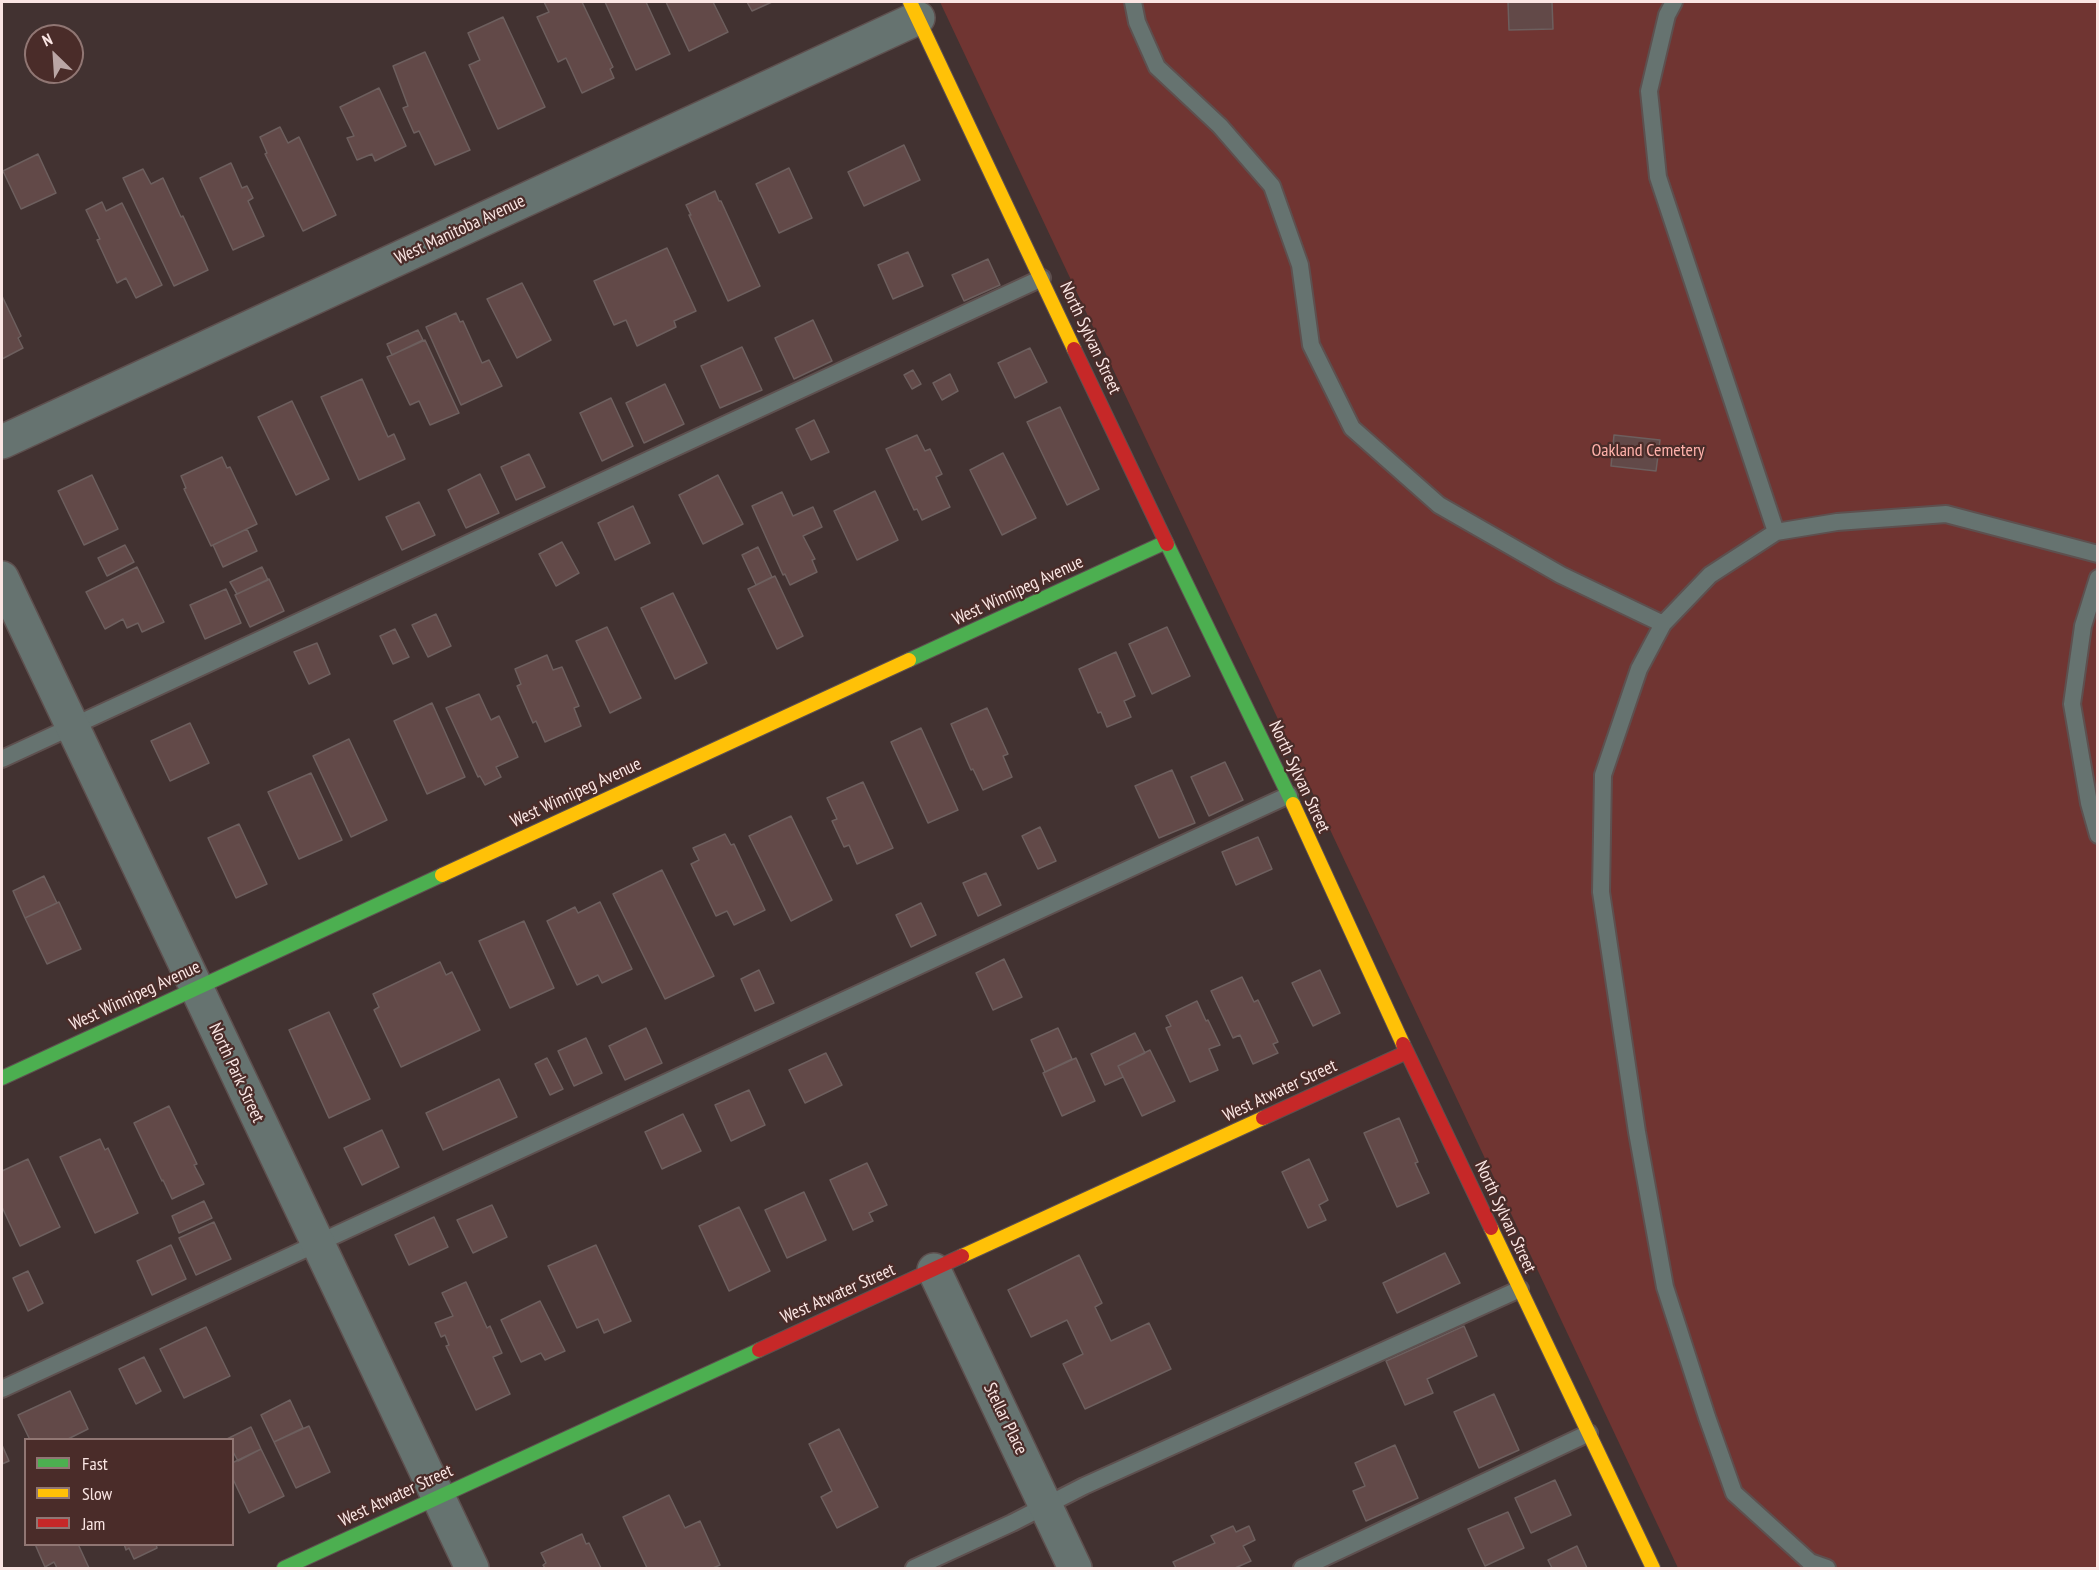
<!DOCTYPE html>
<html>
<head>
<meta charset="utf-8">
<style>
	body { margin:0 }
	#map { position:relative; width:2099px; height:1570px; overflow:hidden; background:#423231; font-family:"PT Sans Narrow",sans-serif }
	canvas { display:block }
	.frame { position:absolute; inset:0; border:3px solid #fae5e3; pointer-events:none }
	.legend { position:absolute; left:24px; top:1438px; width:210px; height:108px; box-sizing:border-box; background:#4a2c29; border:2px solid #907673; margin:0; padding:8px 10px; list-style:none; font-size:18px; color:#fae5e3 }
	.legend li { display:flex; align-items:center; gap:12px; height:30px }
	.legend b { width:30px; border:2px solid #907673 }
	.north { position:absolute; left:24px; top:24px; width:60px; height:60px; box-sizing:border-box; background:#4a2c29; border:2px solid #907673; border-radius:50%; rotate:335deg; font-size:16px; font-weight:700; line-height:24px; text-align:center; color:#fae5e3 }
	.north::after { content:''; display:block; margin:auto; width:21px; height:27px; background:#baa6a5; clip-path:polygon(50% 0,100% 100%,50% 72%,0 100%) }
</style>
</head>
<body>
<div id="map">
<canvas width="2099" height="1570"></canvas>
<div class="frame"></div>
<ul class="legend">
<li><b style="height:8px;background:#4caf50"></b>Fast</li>
<li><b style="height:8px;background:#ffc107"></b>Slow</li>
<li><b style="height:8px;background:#c62828"></b>Jam</li>
</ul>
<div class="north">N</div>
</div>
<script>
const ctx = document.querySelector('canvas').getContext('2d');
ctx.lineJoin = 'round';
function fill(path, color) { ctx.fillStyle = color; ctx.fill(path, 'evenodd'); }
const poly = rows => new Path2D(rows.map(r => 'M' + r).join(''));
function stroke(path, color, width, dash) { ctx.strokeStyle = color; ctx.lineWidth = width; ctx.lineCap = dash ? 'butt' : 'round'; ctx.setLineDash(dash || []); ctx.stroke(path); }
function write(font, color, halo, rows, align = 'center') {
  ctx.font = font + ' "PT Sans Narrow",sans-serif'; ctx.lineWidth = 4.5; ctx.setLineDash([]); ctx.textBaseline = 'middle'; ctx.strokeStyle = halo; ctx.fillStyle = color; for (const [text, x, y, turn = 0] of rows) {
    ctx.save(); ctx.translate(x, y); ctx.rotate((+turn || 0) * Math.PI / 180); ctx.textAlign = isNaN(turn) ? turn : align; if (halo) ctx.strokeText(text, 0, 0); ctx.fillText(text, 0, 0); ctx.restore();
  }
}
const green = poly([
	[940,2,2097,2,2097,1568,1678,1568]
]);
const building = poly([
	[544,2,582,2,613,67,610,69,614,78,582,93,566,58,558,62,537,17,549,12,544,2],
	[605,2,646,2,670,54,636,70,605,2],
	[666,2,713,2,728,32,689,51,666,2],
	[747,2,772,2,752,11,747,2],
	[1508,2,1552,2,1553,29,1509,30,1508,2],
	[503,17,545,107,498,129,469,65,480,60,468,33,503,17],
	[425,52,470,150,435,165,419,131,414,133,403,108,408,106,393,66,425,52],
	[379,88,406,146,375,161,372,154,357,160,347,138,354,136,340,107,379,88],
	[280,127,288,143,299,137,336,215,303,231,265,154,267,153,260,137,280,127],
	[904,145,920,180,864,206,848,172,904,145],
	[38,154,56,193,21,209,3,171,38,154],
	[231,163,242,188,247,186,253,198,248,201,264,236,233,250,200,178,231,163],
	[789,168,812,218,779,233,756,184,789,168],
	[143,169,151,184,163,178,181,217,183,216,208,270,174,286,123,178,143,169],
	[715,191,719,201,721,201,760,286,728,301,689,215,691,215,686,205,715,191],
	[102,202,106,211,122,203,162,285,136,298,126,278,117,283,97,240,100,239,86,210,102,202],
	[667,248,696,311,674,321,676,327,637,346,626,320,614,325,594,281,667,248],
	[908,252,923,286,893,299,878,265,908,252],
	[988,259,1000,285,964,301,952,275,988,259],
	[522,283,551,340,517,358,487,299,522,283],
	[2,296,21,336,18,338,23,348,2,359,2,296],
	[456,313,460,322,463,321,482,363,489,360,502,386,461,405,426,327,456,313],
	[813,320,832,361,794,379,775,338,813,320],
	[418,330,423,340,392,355,387,344,418,330],
	[425,340,459,413,430,425,419,401,410,405,387,357,425,340],
	[742,347,762,390,720,408,701,366,742,347],
	[1030,348,1047,382,1015,398,998,363,1030,348],
	[913,370,921,384,912,389,904,375,913,370],
	[950,374,958,391,942,400,933,383,950,374],
	[362,379,388,437,394,434,405,459,359,480,321,397,362,379],
	[665,384,684,424,644,443,626,403,665,384],
	[611,398,633,446,602,461,580,413,611,398],
	[292,401,329,479,296,495,258,417,292,401],
	[1060,407,1099,489,1067,505,1027,422,1060,407],
	[814,420,829,452,811,460,796,429,814,420],
	[917,435,925,451,930,449,942,474,936,477,950,507,922,520,917,509,914,510,886,449,917,435],
	[1614,435,1660,440,1656,471,1611,466,1614,435],
	[1003,453,1036,518,1002,535,970,470,1003,453],
	[529,454,545,487,516,500,501,467,529,454],
	[222,457,227,468,230,467,257,524,211,546,184,489,186,488,181,476,222,457],
	[480,474,499,513,466,528,448,490,480,474],
	[92,475,118,529,84,545,58,491,92,475],
	[718,475,743,524,703,544,679,495,718,475],
	[875,491,898,540,857,560,834,511,875,491],
	[782,492,793,516,813,507,822,527,803,536,815,559,812,560,817,572,790,585,785,574,783,575,752,506,782,492],
	[419,502,435,535,402,550,386,517,419,502],
	[633,506,650,543,615,560,598,523,633,506],
	[247,529,257,551,223,567,213,545,247,529],
	[562,542,579,573,556,586,539,554,562,542],
	[125,545,134,562,107,576,98,558,125,545],
	[758,547,772,577,756,585,742,555,758,547],
	[137,567,164,622,142,632,138,623,127,628,123,619,105,629,86,592,137,567],
	[262,567,268,580,237,594,230,582,262,567],
	[775,576,803,636,777,649,748,589,775,576],
	[269,579,284,611,250,627,235,595,269,579],
	[226,589,241,623,205,639,190,605,226,589],
	[673,593,707,663,675,679,641,608,673,593],
	[436,614,451,646,428,657,412,625,436,614],
	[607,627,641,698,610,713,576,641,607,627],
	[1167,627,1190,676,1152,694,1129,644,1167,627],
	[395,629,409,657,393,664,380,636,395,629],
	[317,643,330,674,309,684,294,652,317,643],
	[1116,652,1135,696,1124,701,1131,717,1107,727,1101,712,1098,713,1079,669,1116,652],
	[547,655,553,670,562,667,579,706,574,708,581,726,545,742,536,721,533,723,517,686,521,684,515,669,547,655],
	[479,694,491,720,499,716,518,757,496,767,501,777,485,785,480,776,478,777,446,708,479,694],
	[432,703,465,777,427,794,394,721,432,703],
	[987,708,1008,754,1003,756,1012,777,983,790,973,769,971,770,951,724,987,708],
	[190,723,209,763,170,781,151,741,190,723],
	[921,728,958,810,928,823,891,742,921,728],
	[349,739,387,820,351,837,313,756,349,739],
	[1225,762,1243,800,1209,816,1191,777,1225,762],
	[1172,770,1195,823,1159,838,1135,786,1172,770],
	[311,773,342,840,299,859,268,792,311,773],
	[863,782,893,848,857,864,849,845,844,847,832,821,837,819,827,798,863,782],
	[791,816,832,900,791,921,749,836,791,816],
	[239,824,267,884,236,898,208,838,239,824],
	[1040,827,1056,861,1038,869,1022,836,1040,827],
	[725,834,731,845,734,844,765,910,734,925,727,911,716,916,691,864,699,860,693,848,725,834],
	[1258,837,1272,869,1236,885,1222,852,1258,837],
	[662,870,714,976,665,999,613,894,662,870],
	[986,873,1001,905,978,916,963,883,986,873],
	[44,876,57,903,25,918,13,891,44,876],
	[59,902,81,949,47,964,25,918,59,902],
	[600,902,632,969,602,983,598,975,577,985,547,921,575,907,578,913,600,902],
	[921,903,936,935,911,947,896,915,921,903],
	[524,921,554,988,510,1008,479,941,524,921],
	[1004,959,1022,997,993,1010,976,973,1004,959],
	[440,962,446,975,452,972,480,1030,401,1067,374,1010,379,1007,373,994,440,962],
	[759,970,774,1003,755,1011,741,979,759,970],
	[1320,970,1340,1013,1313,1026,1292,983,1320,970],
	[1242,977,1254,1002,1258,1000,1278,1042,1273,1044,1278,1053,1253,1064,1240,1035,1233,1038,1211,991,1242,977],
	[1197,1001,1206,1021,1208,1020,1220,1045,1209,1049,1218,1070,1190,1082,1166,1028,1171,1026,1166,1016,1197,1001],
	[329,1012,370,1099,329,1118,289,1030,329,1012],
	[646,1028,662,1063,625,1080,609,1046,646,1028],
	[1058,1028,1072,1059,1045,1072,1031,1040,1058,1028],
	[1135,1033,1145,1053,1118,1066,1123,1077,1105,1085,1091,1054,1135,1033],
	[586,1038,602,1073,574,1086,558,1051,586,1038],
	[1150,1050,1175,1101,1142,1116,1118,1066,1150,1050],
	[826,1053,842,1085,805,1103,789,1070,826,1053],
	[547,1058,563,1089,550,1095,535,1064,547,1058],
	[1076,1058,1095,1101,1062,1116,1043,1073,1076,1058],
	[499,1079,517,1117,443,1150,426,1113,499,1079],
	[749,1090,765,1125,731,1141,715,1105,749,1090],
	[169,1106,197,1164,194,1165,204,1184,172,1199,163,1180,162,1181,134,1123,169,1106],
	[683,1114,701,1151,662,1169,645,1132,683,1114],
	[1399,1118,1418,1162,1415,1163,1429,1193,1397,1207,1364,1133,1399,1118],
	[382,1130,399,1167,362,1185,344,1148,382,1130],
	[100,1139,105,1150,108,1148,138,1213,95,1233,60,1157,100,1139],
	[28,1159,60,1227,20,1246,2,1207,2,1171,28,1159],
	[1309,1159,1328,1200,1319,1205,1326,1220,1308,1228,1282,1172,1309,1159],
	[867,1163,887,1205,869,1213,873,1221,853,1230,830,1180,867,1163],
	[804,1192,826,1240,787,1258,765,1210,804,1192],
	[204,1201,212,1218,179,1233,172,1216,204,1201],
	[492,1205,507,1237,473,1253,457,1220,492,1205],
	[739,1207,770,1271,729,1291,699,1226,739,1207],
	[434,1217,448,1247,409,1265,395,1235,434,1217],
	[214,1222,231,1259,196,1275,179,1238,214,1222],
	[171,1245,186,1279,152,1295,137,1261,171,1245],
	[596,1245,631,1321,604,1333,598,1319,577,1328,548,1266,596,1245],
	[1445,1253,1460,1283,1397,1313,1383,1283,1445,1253],
	[1079,1255,1102,1303,1095,1307,1111,1341,1149,1323,1171,1369,1085,1409,1063,1364,1083,1354,1067,1320,1031,1337,1008,1290,1079,1255],
	[28,1271,43,1303,28,1311,13,1278,28,1271],
	[466,1282,487,1328,490,1326,502,1353,493,1357,510,1394,476,1410,446,1346,449,1345,445,1335,441,1337,435,1323,453,1316,442,1293,466,1282],
	[540,1301,565,1351,545,1360,541,1353,521,1362,501,1320,540,1301],
	[1464,1326,1477,1356,1427,1379,1433,1393,1405,1405,1386,1361,1464,1326],
	[206,1327,230,1376,184,1398,160,1349,206,1327],
	[144,1357,161,1391,136,1404,119,1369,144,1357],
	[70,1391,88,1429,66,1440,30,1440,18,1415,70,1391],
	[1494,1394,1519,1450,1479,1468,1454,1412,1494,1394],
	[290,1400,303,1428,274,1442,261,1415,290,1400],
	[309,1426,330,1472,296,1488,274,1442,309,1426],
	[251,1427,261,1449,238,1461,232,1450,232,1440,227,1439,251,1427],
	[839,1429,878,1507,837,1528,821,1497,832,1491,809,1444,839,1429],
	[2,1445,9,1461,2,1464,2,1445],
	[1395,1445,1418,1498,1366,1521,1353,1491,1365,1486,1355,1463,1395,1445],
	[261,1449,284,1496,249,1513,232,1477,232,1463,261,1449],
	[1555,1480,1571,1515,1531,1533,1515,1498,1555,1480],
	[669,1495,685,1528,700,1521,720,1565,713,1568,647,1568,623,1517,669,1495],
	[1508,1512,1524,1548,1485,1566,1468,1529,1508,1512],
	[1233,1526,1236,1532,1249,1526,1255,1540,1243,1546,1251,1561,1235,1568,1176,1568,1173,1562,1215,1543,1211,1536,1233,1526],
	[582,1534,586,1544,589,1543,601,1568,545,1568,543,1565,546,1563,541,1553,582,1534],
	[35,1544,78,1544,89,1568,57,1568,54,1562,45,1567,35,1544],
	[124,1544,156,1544,157,1548,134,1559,129,1548,126,1550,124,1544],
	[1577,1546,1587,1568,1552,1568,1548,1560,1577,1546]
]);
const lane = poly([
	[1133,2,1137,22,1157,67,1220,126,1272,186,1300,265,1311,345,1352,428,1439,505,1561,575,1663,624],
	[1674,2,1667,15,1649,91,1658,177,1776,532],
	[2098,578,2083,626,2072,704,2089,803,2098,835],
	[2,759,1042,278],
	[2,1389,1289,795],
	[914,1568,1012,1523,1084,1486,1520,1289],
	[1302,1568,1589,1433],
	[1827,1568,1810,1562,1734,1493,1707,1417,1665,1287,1637,1132,1601,892,1603,775,1639,669,1663,624,1710,575,1776,532,1837,522,1946,514,2098,554]
]);
const street = poly([
	[2,442,918,18],
	[2,578,472,1568],
	[934,1270,1075,1568]
]);
const fast = poly([
	[1167,544,1293,804],
	[909,660,1166,542],
	[2,1078,442,875],
	[284,1568,759,1350]
]);
const slow = poly([
	[910,2,1074,349],
	[1293,804,1403,1044],
	[442,875,909,660],
	[1491,1228,1653,1568],
	[962,1256,1263,1118]
]);
const jam = poly([
	[1074,349,1167,544],
	[1403,1044,1491,1228],
	[1263,1118,1407,1052],
	[759,1350,962,1256]
]);
const streetNames = [
	["West Manitoba Avenue",460,230,-25],
	["North Sylvan Street",1090,338,65],
	["West Winnipeg Avenue",1018,591,-25],
	["North Sylvan Street",1299,777,65],
	["West Winnipeg Avenue",576,793,-25],
	["West Winnipeg Avenue",135,996,-25],
	["North Park Street",236,1073,65],
	["West Atwater Street",1280,1091,-25],
	["North Sylvan Street",1505,1217,65],
	["West Atwater Street",838,1294,-24],
	["Stellar Place",1005,1419,64],
	["West Atwater Street",396,1496,-25]
];
const parkNames = [
	["Oakland Cemetery",1648,451]
];
fill(green, '#703532');
fill(building, '#624948');
stroke(building, '#6d5f5e', 1.5);
stroke(lane, '#5e504f', 20);
stroke(street, '#5e504f', 36);
stroke(fast, '#5e504f', 16);
stroke(slow, '#5e504f', 16);
stroke(jam, '#5e504f', 16);
stroke(lane, '#667370', 16);
stroke(street, '#667370', 33);
stroke(fast, '#4caf50', 14);
stroke(slow, '#ffc107', 14);
stroke(jam, '#c62828', 14);
write('18px', '#fae5e3', '#4a2c29', streetNames);
write('18px', '#ffb2ab', '#4a2c29', parkNames);
</script>
</body>
</html>
